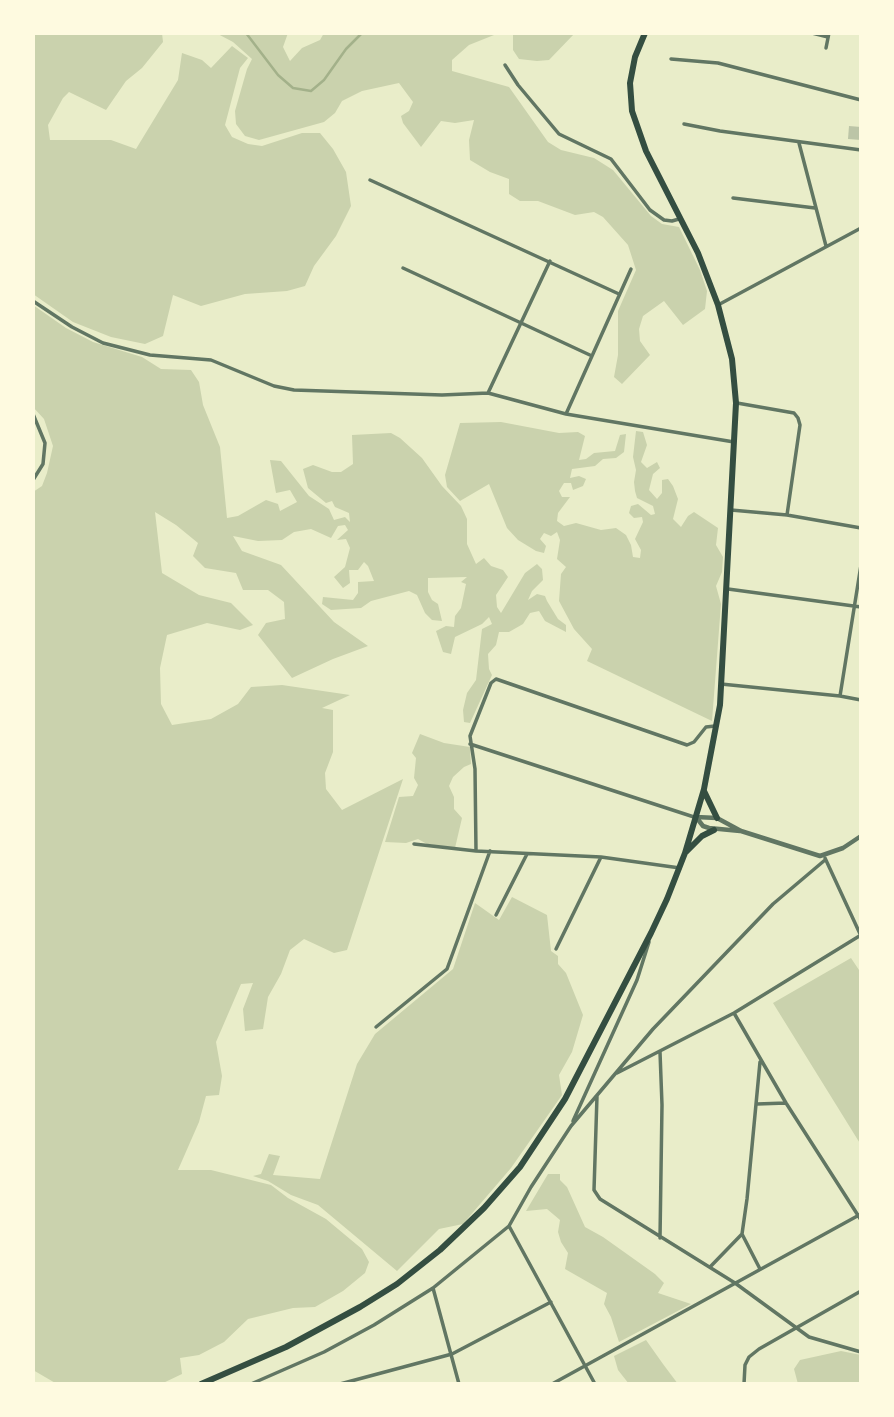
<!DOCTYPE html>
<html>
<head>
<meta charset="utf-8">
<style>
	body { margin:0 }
	#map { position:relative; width:894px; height:1417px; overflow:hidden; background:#e9edc9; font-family:Cabin,sans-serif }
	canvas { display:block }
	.frame { position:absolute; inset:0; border:35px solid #fefae0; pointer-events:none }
</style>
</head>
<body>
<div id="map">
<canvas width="894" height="1417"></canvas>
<div class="frame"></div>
</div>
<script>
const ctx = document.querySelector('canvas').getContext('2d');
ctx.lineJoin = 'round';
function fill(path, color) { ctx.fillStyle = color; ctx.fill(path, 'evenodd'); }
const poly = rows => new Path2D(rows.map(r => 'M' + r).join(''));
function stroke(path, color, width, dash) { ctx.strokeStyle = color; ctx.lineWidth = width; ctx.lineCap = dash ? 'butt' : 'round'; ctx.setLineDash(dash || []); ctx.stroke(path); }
const green = poly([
	[33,33,162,33,163,42,142,68,126,81,106,110,69,92,63,98,48,125,50,140,111,140,136,149,178,80,182,53,202,60,211,68,232,46,248,58,240,68,225,125,232,137,248,144,262,146,302,133,320,133,333,149,346,172,351,206,336,236,314,266,305,286,287,291,245,294,201,306,173,295,163,336,145,344,111,337,73,322,33,294],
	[216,33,288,33,283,47,290,61,302,48,320,40,324,33,499,33,469,45,452,60,452,71,509,87,548,142,561,150,594,158,613,170,651,216,662,224,679,227,700,270,707,291,705,309,683,325,664,301,643,316,639,329,640,341,650,355,622,384,614,377,618,355,618,311,636,270,628,245,603,217,594,212,575,215,538,201,520,201,509,194,509,179,490,172,470,160,469,140,474,120,455,123,441,121,421,147,403,123,401,116,409,111,413,102,399,83,362,91,342,101,335,113,324,122,259,140,245,136,236,124,235,111,247,69,252,59,233,42],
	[510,33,575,33,549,60,537,61,519,59,513,50,513,34],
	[33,305,66,328,93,342,142,357,161,369,191,370,199,382,203,405,220,447,227,518,238,516,266,500,278,504,280,511,297,502,290,490,276,493,270,460,281,461,309,496,329,509,334,520,345,517,350,522,349,513,335,507,332,501,326,503,308,488,303,469,313,465,332,472,341,472,353,464,352,435,391,433,400,438,422,458,442,486,461,506,467,519,467,544,476,564,484,558,491,566,503,570,508,577,496,595,497,607,501,613,525,573,537,564,542,569,543,580,532,591,528,600,537,594,545,596,547,601,558,619,566,625,566,632,545,621,539,611,530,613,523,624,509,632,499,632,496,645,488,654,489,669,492,675,470,723,464,722,463,710,467,693,476,680,482,629,492,624,489,617,482,624,455,637,451,654,443,652,436,631,446,626,454,627,455,616,461,608,466,584,461,582,467,577,428,578,428,592,432,600,438,604,442,621,432,620,425,613,417,595,409,591,371,601,361,608,331,610,322,604,323,597,353,600,358,593,358,582,374,581,368,566,364,562,358,570,349,570,350,583,343,588,334,577,345,567,350,548,346,539,337,540,348,530,345,525,338,526,331,538,311,529,294,532,282,540,258,541,233,536,242,551,281,565,334,622,368,646,333,659,292,678,258,635,266,623,285,619,284,602,268,590,243,590,236,573,205,568,193,556,198,543,176,525,155,512,162,573,199,595,231,603,253,625,240,630,207,623,167,635,160,668,161,704,172,725,211,719,238,704,251,687,282,685,350,695,322,708,333,710,333,752,325,773,326,789,342,810,403,779,347,950,334,953,304,939,290,950,281,974,268,997,263,1029,245,1031,243,1009,253,983,241,984,216,1042,222,1076,219,1095,206,1096,199,1122,178,1170,211,1170,271,1185,288,1198,326,1219,362,1249,369,1262,365,1273,343,1291,315,1307,293,1308,248,1319,224,1342,199,1355,180,1358,182,1374,161,1384,57,1384,33,1370,33,492,42,486,47,473,53,446,44,419,33,407],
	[501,422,559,433,578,432,585,436,579,460,586,459,594,453,615,451,620,435,626,434,624,452,616,458,603,459,595,466,572,469,570,478,579,476,586,479,583,486,573,490,571,483,564,483,559,491,562,497,570,497,558,513,557,521,564,526,576,523,601,530,616,528,626,535,631,545,633,557,640,558,641,550,635,539,643,522,642,517,634,518,629,513,631,506,638,504,651,515,655,514,653,506,637,498,635,491,634,482,636,470,633,457,636,431,643,432,647,445,641,462,647,468,657,462,660,468,653,474,649,490,657,499,662,493,662,480,668,479,673,486,678,499,673,519,681,527,688,516,694,512,718,528,716,545,723,557,722,572,716,586,721,604,712,721,587,661,592,649,574,629,559,601,561,574,566,567,557,559,560,540,557,532,551,536,544,533,540,539,546,546,544,553,536,551,518,540,507,528,489,484,460,501,447,487,445,475,460,423],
	[420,734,444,743,470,747,471,764,464,767,453,777,449,786,454,797,454,809,462,818,455,848,427,844,418,839,406,843,385,842,399,797,413,796,418,785,414,778,416,758,412,753],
	[512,897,547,915,551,951,558,956,558,964,566,973,583,1015,572,1052,559,1075,562,1095,511,1168,463,1224,439,1229,397,1271,318,1205,291,1195,268,1181,253,1176,261,1174,269,1154,280,1156,273,1175,320,1179,357,1064,375,1034,453,969,475,903,499,920],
	[851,958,861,973,861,1145,773,1003],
	[548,1174,560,1174,560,1180,567,1187,585,1227,603,1237,655,1274,664,1283,658,1293,691,1304,619,1342,611,1317,604,1304,607,1293,565,1269,568,1253,561,1242,558,1232,560,1220,547,1209,526,1211],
	[646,1340,663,1364,678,1384,629,1384,618,1370,614,1356],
	[841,1351,861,1355,861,1384,798,1384,794,1369,800,1360]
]);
const stream = poly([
	[246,33,278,75,293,88,311,91,324,80,346,49,362,33]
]);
const building = poly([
	[849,126,861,127,861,140,848,139]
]);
const minor = poly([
	[812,33,828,37],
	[826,48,829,33],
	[671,59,718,63,861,100],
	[505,65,518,85,559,134,611,159,650,210,664,220,672,221,679,219],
	[684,124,720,131,861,150],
	[799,143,826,246],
	[370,180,619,294],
	[733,198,815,208],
	[403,268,592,356],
	[33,301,72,327,103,343,150,355,211,360,274,386,294,390,442,395,488,393,566,414,734,442],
	[718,305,861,228],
	[488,393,550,261],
	[737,403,794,413,798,418,800,425,787,515],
	[33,414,45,443,43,464,33,480],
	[566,414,631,269],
	[731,510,787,515,861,528],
	[728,589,861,607],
	[721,684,840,696,861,700],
	[840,696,861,565],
	[470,744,694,817],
	[414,844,476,851,601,857,680,868],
	[476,851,475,769,470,736,491,683,496,679,687,745,694,742,706,727,715,726],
	[825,858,861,936],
	[496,915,527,854],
	[556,949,601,857],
	[734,1013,786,1103,861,1220],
	[376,1027,447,969,490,851],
	[617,1073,734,1013,861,935],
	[597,1096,594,1190,600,1199,735,1283,809,1337,861,1352],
	[757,1104,786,1103],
	[573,1121,637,980,649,942],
	[509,1226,595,1384],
	[742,1234,760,1269],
	[660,1238,662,1105,660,1052],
	[710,1267,742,1234,747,1199,760,1062],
	[433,1288,459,1384],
	[251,1384,324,1352,374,1325,433,1288,509,1226,531,1187,571,1126,653,1029,773,904,825,860],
	[340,1384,452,1354,551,1302],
	[552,1384,861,1214],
	[744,1384,745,1365,749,1357,759,1349,861,1291]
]);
const tertiary = poly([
	[696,817,717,818,741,831,820,856,843,848,861,836],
	[696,817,703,826,709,828,740,831]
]);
const primary = poly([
	[704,791,717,818],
	[686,852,702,836,714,830],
	[201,1384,286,1347,360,1307,397,1284,440,1250,484,1208,520,1167,565,1099,651,933,667,899,685,853,704,789,720,705,736,403,732,359,718,305,698,253,646,151,632,111,630,83,635,57,645,33]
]);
fill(green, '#cad2ad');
stroke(stream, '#a3b18a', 2.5);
fill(building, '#bcc5a7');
stroke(minor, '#617663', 3.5);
stroke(tertiary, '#617663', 4.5);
stroke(primary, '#344e41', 6);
</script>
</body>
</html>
